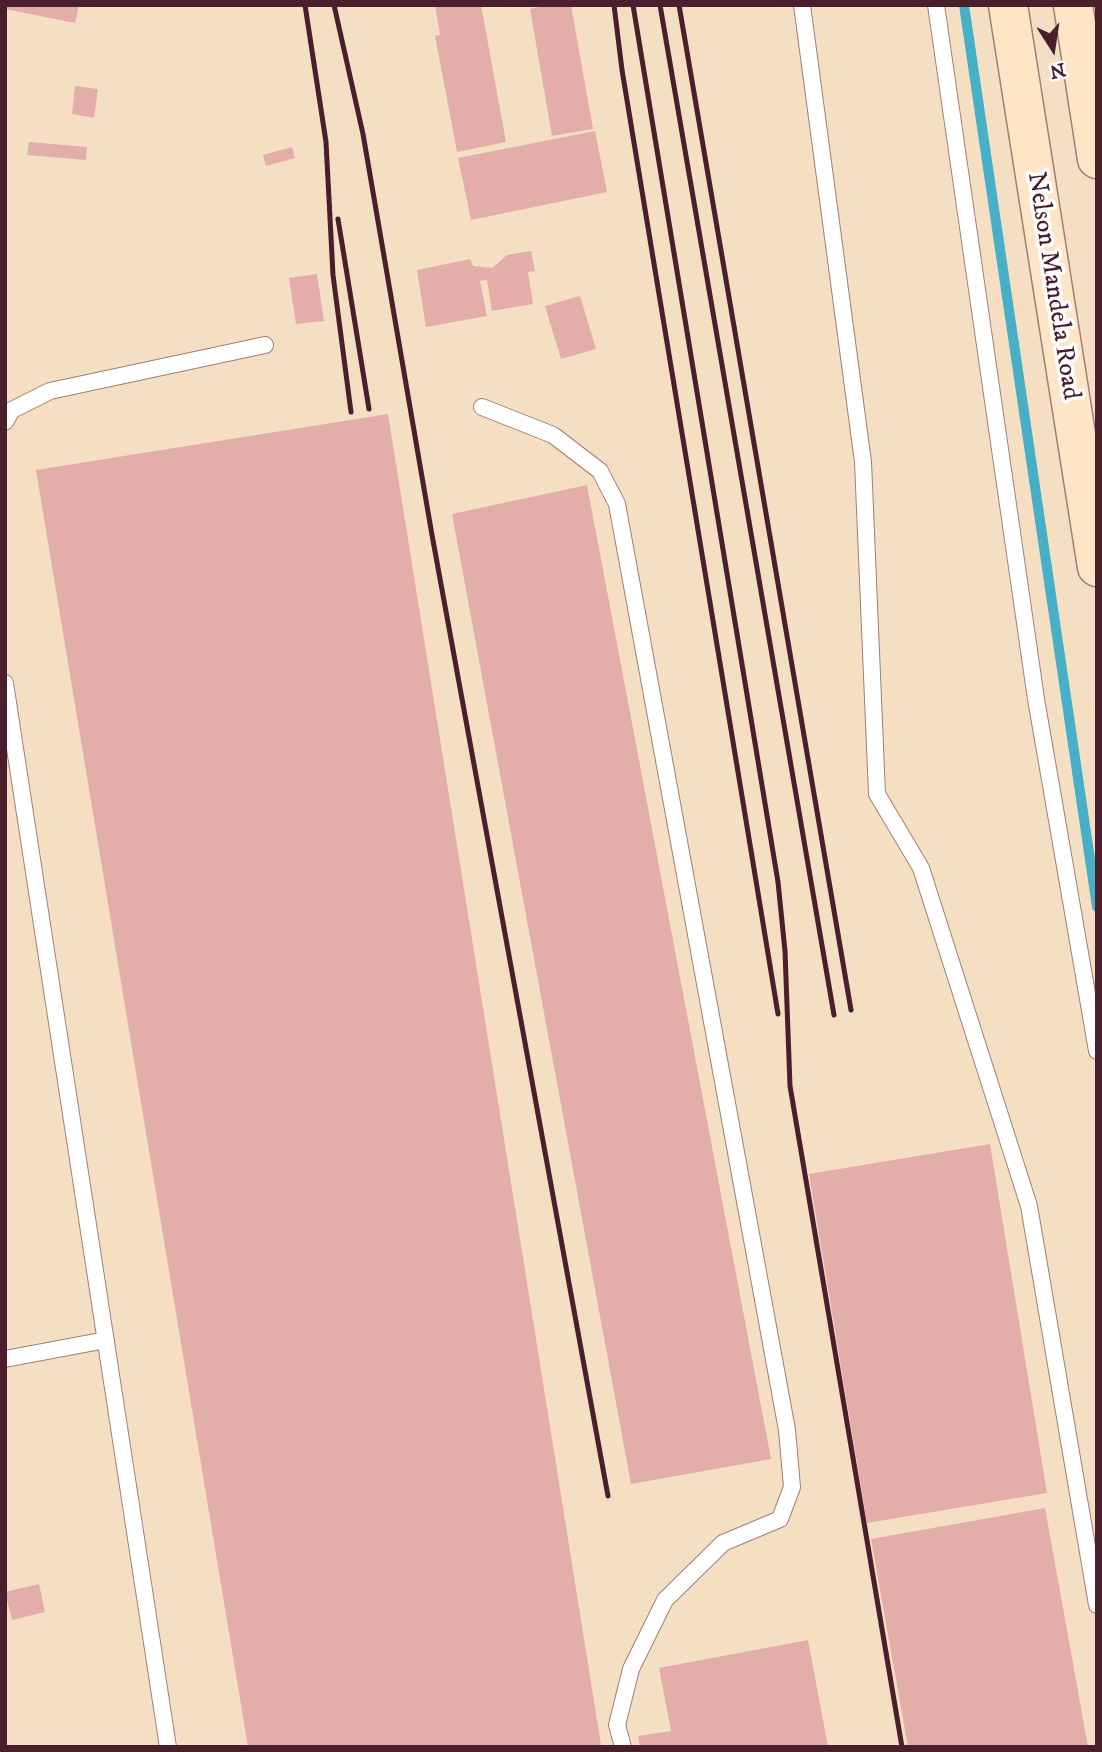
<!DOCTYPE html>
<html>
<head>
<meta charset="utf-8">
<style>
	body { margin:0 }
	#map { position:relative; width:1102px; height:1752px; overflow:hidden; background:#f5dfc3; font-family:"IM FELL DW Pica",serif }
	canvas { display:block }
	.frame { position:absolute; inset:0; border:7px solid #4a1f2b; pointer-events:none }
	.north { position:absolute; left:1018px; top:14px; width:70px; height:70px; -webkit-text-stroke:5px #fff; paint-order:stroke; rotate:168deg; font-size:19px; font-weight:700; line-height:28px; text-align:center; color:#4a1f2b }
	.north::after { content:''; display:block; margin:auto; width:24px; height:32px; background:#4a1f2b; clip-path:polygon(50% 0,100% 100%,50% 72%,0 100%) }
</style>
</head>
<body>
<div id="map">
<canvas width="1102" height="1752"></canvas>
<div class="frame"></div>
<div class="north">N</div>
</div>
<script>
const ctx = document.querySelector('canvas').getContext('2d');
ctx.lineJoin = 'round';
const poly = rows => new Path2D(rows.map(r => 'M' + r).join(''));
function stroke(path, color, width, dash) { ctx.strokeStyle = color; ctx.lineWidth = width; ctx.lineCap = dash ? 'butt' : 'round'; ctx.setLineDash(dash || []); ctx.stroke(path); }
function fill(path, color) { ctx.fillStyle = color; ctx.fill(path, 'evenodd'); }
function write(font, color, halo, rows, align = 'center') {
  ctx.font = font + ' "IM FELL DW Pica",serif'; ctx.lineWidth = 7; ctx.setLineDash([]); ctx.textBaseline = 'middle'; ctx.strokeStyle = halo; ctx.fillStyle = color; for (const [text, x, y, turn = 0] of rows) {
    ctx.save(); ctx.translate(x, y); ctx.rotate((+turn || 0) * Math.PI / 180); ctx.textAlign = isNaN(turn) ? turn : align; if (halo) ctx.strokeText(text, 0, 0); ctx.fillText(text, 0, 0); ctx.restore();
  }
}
const stream = poly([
	[964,5,1097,907]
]);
const building = poly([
	[5,5,79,5,75,23,5,9],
	[435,5,481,5,506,142,457,152,435,36,440,35],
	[548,5,571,5,593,129,552,136,530,9],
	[75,86,98,89,94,118,72,114],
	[595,131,607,192,471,220,458,158],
	[29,142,87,147,86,160,27,155],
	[292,147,295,158,266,166,263,155],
	[531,251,535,271,528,272,533,304,492,311,487,280,480,281,487,316,426,327,417,270,470,259,473,266,492,268,507,255],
	[317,274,324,321,296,324,289,278],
	[580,296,596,349,561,359,545,306],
	[388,414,601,1745,592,1747,248,1747,36,470],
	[587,485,771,1459,631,1484,452,514],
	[990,1144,1047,1493,867,1523,809,1174],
	[1045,1508,1088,1747,908,1747,871,1539],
	[39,1584,45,1612,12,1620,5,1592],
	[808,1640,828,1747,640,1747,638,1736,671,1731,659,1668]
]);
const lane = poly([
	[802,5,863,462,877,794,921,868,1029,1206,1097,1605],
	[936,5,1036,699,1097,1051],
	[482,407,553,435,600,471,617,504,787,1430,792,1487,780,1519,723,1543,665,1600,631,1669,617,1725,623,1747],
	[5,422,12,410,50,391,265,345],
	[5,683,168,1747],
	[5,1359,106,1340]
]);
const secondary = poly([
	[1008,5,1097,567],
	[1073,5,1097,159]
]);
const rail = poly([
	[305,5,326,142,333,275,351,412],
	[334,5,363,134,432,535,608,1496],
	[614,5,622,70,778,1014],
	[633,5,778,882,785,951,790,1086,902,1747],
	[660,5,834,1015],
	[679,5,851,1010],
	[338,219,369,409]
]);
const streetNames = [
	["Nelson Mandela Road",1052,286,81]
];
stroke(stream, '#47b0c6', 10);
fill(building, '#e3adaa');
stroke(lane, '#a07f77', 18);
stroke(secondary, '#a07f77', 41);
stroke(lane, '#fff', 16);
stroke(secondary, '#fde5c5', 38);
stroke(rail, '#4a1f2b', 5);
write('26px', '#4a1f2b', '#fff', streetNames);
</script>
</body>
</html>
